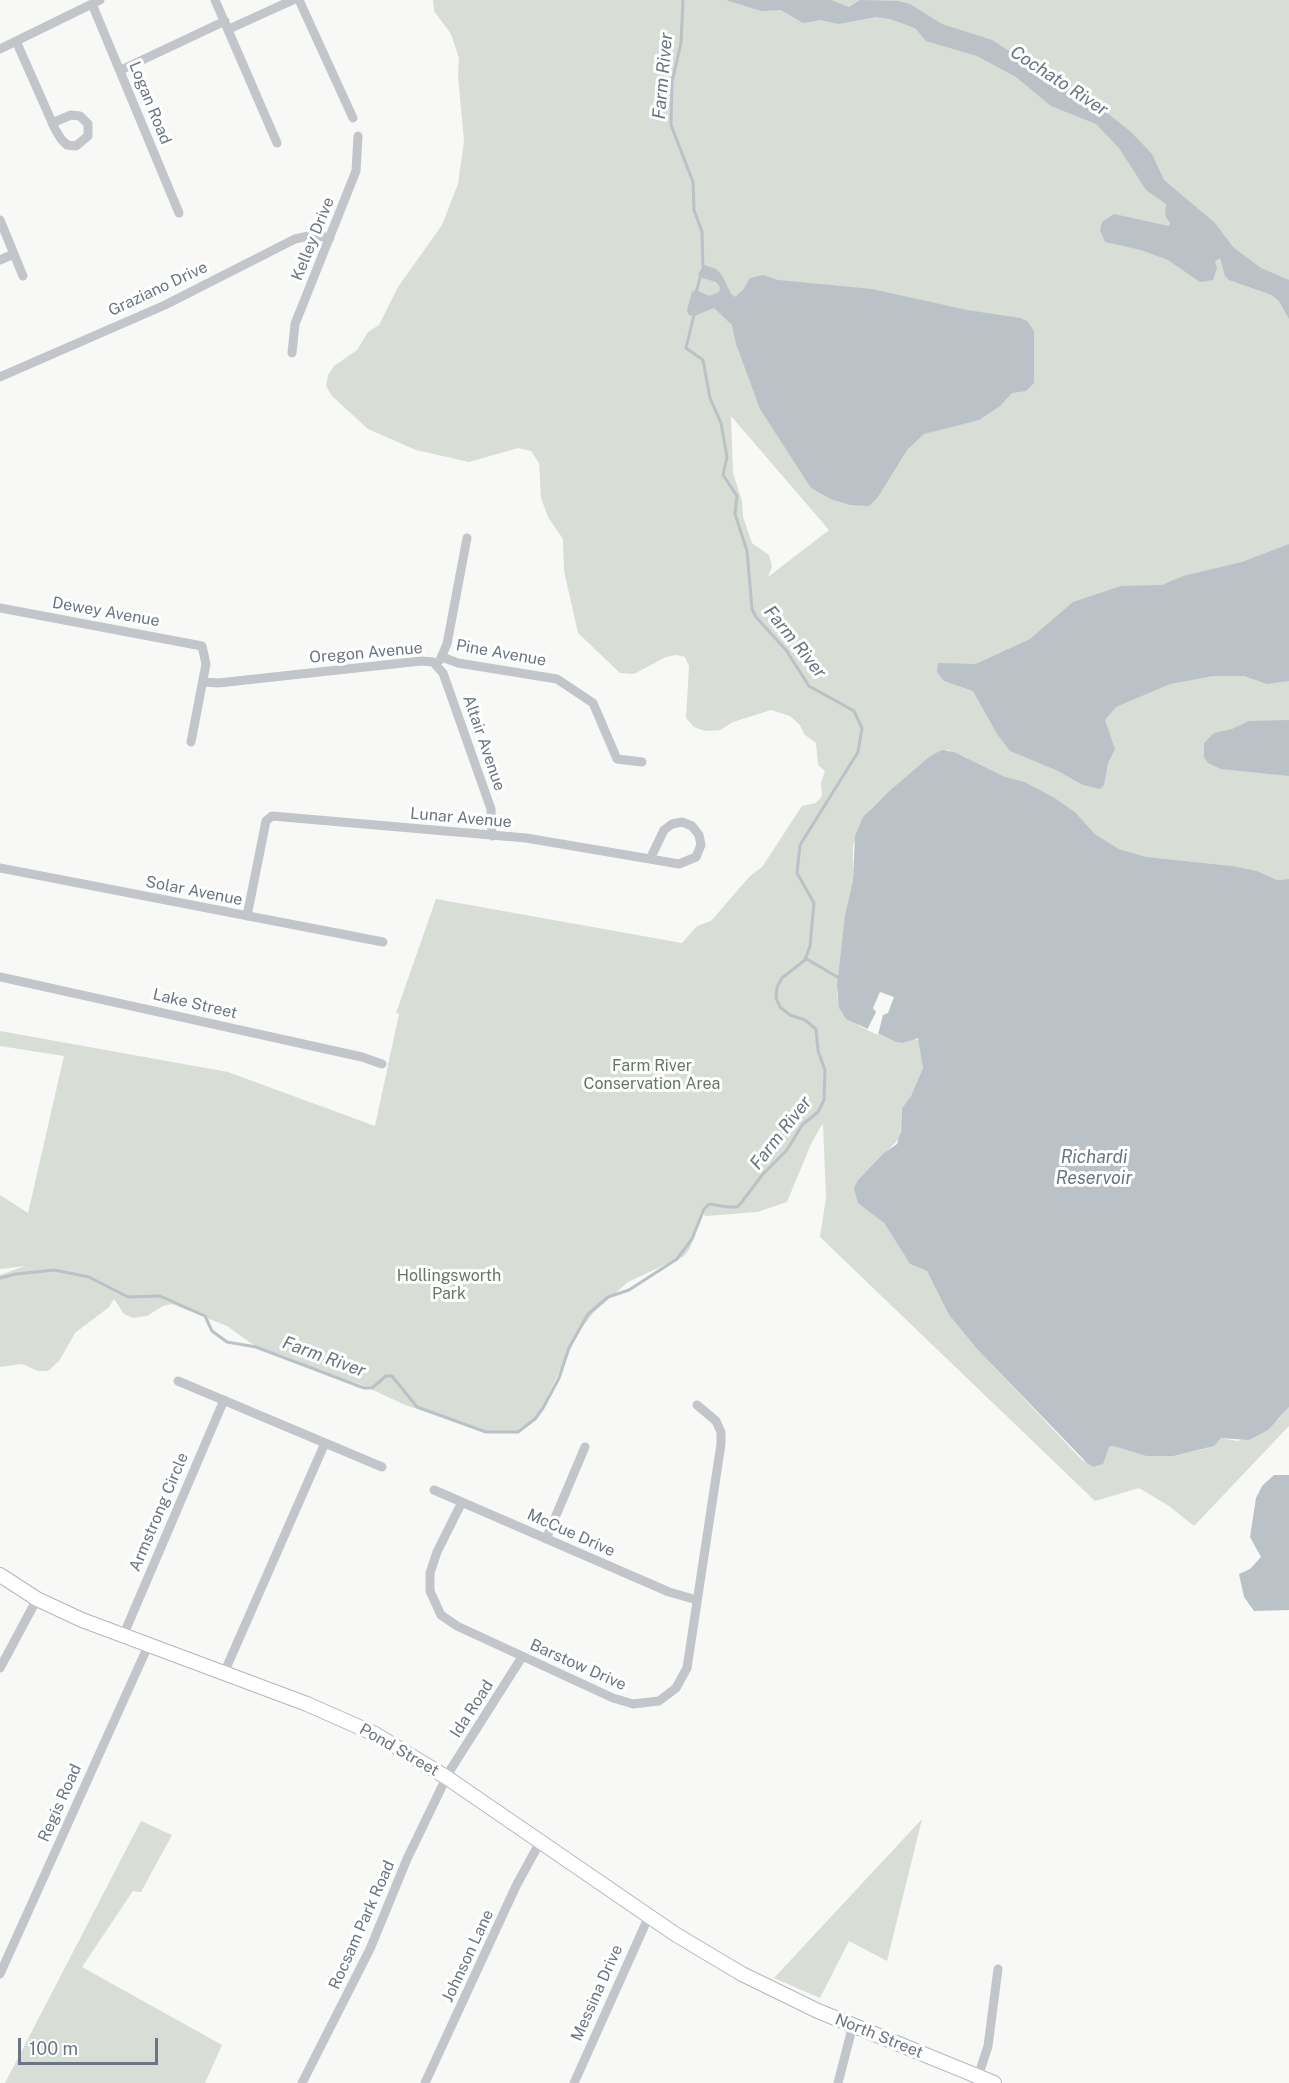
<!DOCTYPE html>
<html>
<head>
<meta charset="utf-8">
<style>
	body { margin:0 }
	#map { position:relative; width:1289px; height:2083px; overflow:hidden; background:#f8f8f6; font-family:"Public Sans",sans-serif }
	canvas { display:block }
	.scale { position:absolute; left:18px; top:2038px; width:140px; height:27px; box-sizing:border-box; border:3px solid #6b7684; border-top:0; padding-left:8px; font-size:18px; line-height:21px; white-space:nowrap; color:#6b7684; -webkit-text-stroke:4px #fff; paint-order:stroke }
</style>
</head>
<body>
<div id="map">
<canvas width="1289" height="2083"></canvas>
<div class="scale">100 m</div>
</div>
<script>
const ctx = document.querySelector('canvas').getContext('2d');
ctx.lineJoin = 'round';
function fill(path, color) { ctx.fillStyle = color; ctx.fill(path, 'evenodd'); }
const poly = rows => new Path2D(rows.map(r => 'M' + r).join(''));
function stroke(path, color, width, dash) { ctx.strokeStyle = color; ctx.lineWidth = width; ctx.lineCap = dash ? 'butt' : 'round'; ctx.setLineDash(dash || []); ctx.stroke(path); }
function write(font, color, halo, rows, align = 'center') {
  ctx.font = font + ' "Public Sans",sans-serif'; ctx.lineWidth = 6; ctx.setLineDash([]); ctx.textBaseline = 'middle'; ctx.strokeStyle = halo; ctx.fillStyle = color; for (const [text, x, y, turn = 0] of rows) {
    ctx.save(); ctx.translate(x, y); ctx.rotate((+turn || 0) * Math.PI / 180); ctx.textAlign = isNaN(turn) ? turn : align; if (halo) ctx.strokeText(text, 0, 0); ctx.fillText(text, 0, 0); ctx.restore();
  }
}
const green = poly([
	[433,0,1289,0,1289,879,1277,880,1257,871,1233,866,1147,857,1119,849,1095,834,1075,812,1055,798,1025,782,1003,776,948,750,930,756,888,792,870,809,853,845,853,880,845,915,837,995,842,1014,861,1027,896,1042,903,1043,914,1038,920,1041,923,1068,911,1096,902,1108,900,1138,858,1180,877,1217,884,1223,910,1264,927,1271,949,1315,977,1349,1082,1460,1094,1467,1099,1466,1109,1447,1113,1446,1146,1456,1174,1456,1208,1448,1221,1438,1238,1441,1279,1419,1289,1407,1289,1426,1194,1526,1169,1506,1139,1488,1095,1501,820,1237,826,1198,823,1123,811,1144,787,1202,757,1212,706,1216,701,1212,690,1248,684,1256,628,1282,594,1312,579,1331,537,1418,517,1432,490,1432,405,1405,360,1384,318,1371,285,1356,262,1351,227,1326,172,1304,163,1306,147,1316,133,1318,124,1314,114,1299,109,1307,75,1333,59,1361,48,1371,38,1371,22,1364,0,1367,0,1275,25,1266,0,1269,0,1195,28,1213,64,1056,0,1046,0,1031,228,1072,375,1126,399,1014,396,1013,436,899,682,943,697,926,711,921,750,876,762,867,802,806,816,803,822,796,821,783,825,771,818,765,816,743,805,735,799,724,790,716,771,710,733,722,720,730,705,731,694,727,686,718,689,666,685,657,677,655,666,657,634,674,620,673,578,633,564,571,563,539,548,517,541,498,539,463,531,451,518,448,469,462,416,450,368,429,332,396,326,386,328,375,334,366,357,350,368,332,379,325,398,287,442,225,458,184,464,141,458,75,459,58,451,34,434,11],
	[731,416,829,530,768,577,772,566,769,555,752,543,743,517,742,501,733,473],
	[922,1819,887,1961,849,1941,820,1998,774,1978],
	[141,1821,172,1835,141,1892,133,1891,82,1967,222,2045,205,2083,5,2083]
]);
const water = poly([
	[726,0,831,0,849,7,860,0,899,1,910,4,942,24,992,40,1106,112,1131,132,1152,154,1164,180,1215,223,1233,247,1261,268,1289,280,1289,319,1279,301,1272,295,1229,280,1225,276,1220,258,1215,261,1217,268,1213,280,1200,282,1168,260,1141,250,1105,242,1100,230,1102,222,1114,214,1169,226,1170,223,1165,215,1166,204,1146,190,1119,148,1096,124,1051,106,1016,77,977,56,926,41,915,28,890,19,876,17,838,24,821,20,803,23,781,10,761,11],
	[704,265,716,269,722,275,731,294,735,297,743,290,750,278,763,275,778,280,872,289,967,310,1020,318,1027,321,1034,331,1034,383,1026,391,1012,393,1000,406,979,420,924,434,907,450,878,497,869,506,850,505,831,499,811,488,760,409,736,344,732,325,714,308,694,316,689,315,687,310,692,292,696,290,709,296,719,292,720,287,716,282,702,278,698,274],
	[1289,544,1289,681,1267,684,1244,676,1213,676,1170,684,1116,707,1105,720,1115,749,1108,763,1104,785,1100,789,1083,785,1056,770,1010,751,997,734,973,691,944,681,937,672,938,663,976,664,1030,639,1073,602,1121,586,1162,585,1183,576,1242,562],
	[1289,720,1289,776,1221,769,1208,763,1204,757,1204,743,1214,733,1232,729,1249,721],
	[942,750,954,752,1003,776,1025,782,1055,798,1075,812,1095,834,1119,849,1147,857,1233,866,1257,871,1277,880,1289,879,1289,1407,1268,1430,1249,1440,1221,1438,1214,1446,1174,1456,1146,1456,1113,1446,1109,1447,1103,1464,1094,1467,1088,1464,977,1349,949,1315,927,1271,910,1264,884,1223,858,1203,854,1188,858,1180,884,1153,897,1144,901,1131,902,1108,911,1096,923,1068,918,1038,903,1043,896,1042,846,1019,839,1008,837,986,845,915,853,880,855,836,863,817,888,792,930,756],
	[1274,1475,1289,1475,1289,1610,1254,1611,1244,1597,1239,1574,1250,1569,1261,1557,1250,1537,1256,1498,1262,1486]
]);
const pier = poly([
	[880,992,894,997,888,1013,883,1015,878,1035,867,1030,876,1012,873,1008]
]);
const stream = poly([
	[683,0,681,43,672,82,671,125,693,182,694,210,702,232,703,267],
	[696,293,701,274],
	[805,958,839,978],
	[0,1278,16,1274,54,1270,89,1277,128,1297,160,1296,205,1316,212,1331,227,1342,256,1347,364,1388,372,1388,386,1376,392,1376,417,1407,486,1432,518,1432,535,1419,543,1408,559,1378,569,1348,588,1314,608,1297,629,1290,677,1259,692,1239,704,1209,709,1204,728,1207,737,1207,741,1203,763,1174,787,1150,802,1125,818,1112,824,1100,825,1070,818,1051,816,1029,805,1020,790,1015,780,1007,776,998,777,987,782,978,805,960,810,946,814,903,797,873,800,845,858,752,862,728,854,711,809,686,786,650,756,617,752,609,747,551,735,514,737,496,723,475,727,457,721,423,710,398,703,360,686,348,694,315]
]);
const street = poly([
	[215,0,277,143],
	[299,0,353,118],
	[92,4,179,213],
	[229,29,293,0],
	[16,41,55,129,61,139,67,145,76,146,88,136,88,124,80,116,71,115,52,123],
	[0,49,100,0],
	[121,70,225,21],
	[0,220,23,276],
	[0,260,14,254],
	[292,353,295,324,356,171,358,136],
	[0,377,165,305,295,239,313,235,330,238],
	[0,608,202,646,206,664,191,742],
	[442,657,458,663,557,679,593,703,617,759,642,762],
	[440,660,447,644,467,538],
	[203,682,218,683,421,661,433,662,443,673,491,809,492,836],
	[682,822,692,826,699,835,701,845,696,857,679,864,650,859,664,830,672,824,682,822],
	[0,868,383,942],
	[247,916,266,821,272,816,526,838,650,859],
	[0,977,362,1057,382,1064],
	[178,1381,382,1467],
	[434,1490,669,1592,697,1600],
	[462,1502,437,1552,430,1573,430,1591,441,1615,457,1626,613,1698,633,1704,659,1701,676,1688,687,1668,721,1444,721,1432,716,1421,697,1405],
	[546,1539,585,1447],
	[123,1636,224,1400],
	[0,1668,37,1599],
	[224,1673,325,1443],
	[0,1974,148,1646],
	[302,2083,370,1949,407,1859,449,1772,522,1657],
	[425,2083,516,1886,540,1842],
	[574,2083,649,1916],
	[838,2083,853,2025],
	[976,2083,988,2046,998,1969]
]);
const secondary = poly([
	[0,1575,37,1599,82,1620,307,1704,375,1734,446,1777,675,1934,742,1974,818,2011,994,2083]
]);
const streetNames = [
	["Logan Road",150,103,68],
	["Kelley Drive",313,239,-68],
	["Graziano Drive",158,289,-25],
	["Dewey Avenue",106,612,10],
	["Oregon Avenue",366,653,-5],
	["Pine Avenue",501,653,10],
	["Altair Avenue",484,743,71],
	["Lunar Avenue",461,818,5],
	["Solar Avenue",194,891,11],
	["Lake Street",195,1004,13],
	["Armstrong Circle",159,1512,-67],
	["McCue Drive",571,1533,24],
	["Barstow Drive",578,1665,24],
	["Ida Road",472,1709,-57],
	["Pond Street",399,1750,30],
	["Regis Road",60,1803,-66],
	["Rocsam Park Road",362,1925,-66],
	["Johnson Lane",468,1956,-65],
	["Messina Drive",597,1993,-66],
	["North Street",879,2036,22]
];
const parkNames = [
	["Farm River",652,1066],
	["Conservation Area",652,1084],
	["Hollingsworth",449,1276],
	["Park",449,1294]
];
const waterNames = [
	["Farm River",663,76,-85],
	["Cochato River",1059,81,33],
	["Farm River",795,642,51],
	["Farm River",781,1133,-52],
	["Richardi",1094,1157],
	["Reservoir",1094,1178],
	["Farm River",324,1357,20]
];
fill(green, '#d8ddd6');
fill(water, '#bac2c8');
fill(pier, '#f8f8f6');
stroke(stream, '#bac2c8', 3);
stroke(secondary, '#b3b7bc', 16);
stroke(street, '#c2c5c9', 9);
stroke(secondary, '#fff', 14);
write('16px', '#6b7684', '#fff', streetNames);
write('16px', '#667765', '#fff', parkNames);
write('italic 18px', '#67767f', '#fff', waterNames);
</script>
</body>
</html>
